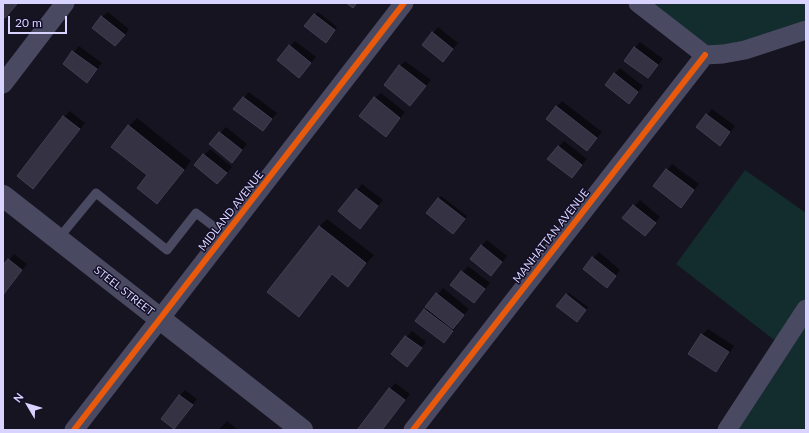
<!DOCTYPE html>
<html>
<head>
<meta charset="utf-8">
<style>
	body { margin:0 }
	#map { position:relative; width:809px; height:433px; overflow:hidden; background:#161421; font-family:Lato,sans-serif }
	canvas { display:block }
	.frame { position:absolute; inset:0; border:4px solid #d9d4ff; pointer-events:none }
	.north { position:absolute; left:8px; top:385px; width:40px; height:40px; -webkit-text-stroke:3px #130f26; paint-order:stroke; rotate:308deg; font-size:11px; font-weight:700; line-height:16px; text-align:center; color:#d9d4ff }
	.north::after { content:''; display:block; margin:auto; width:14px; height:18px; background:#d9d4ff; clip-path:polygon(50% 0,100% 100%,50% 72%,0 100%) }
	.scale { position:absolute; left:8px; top:16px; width:59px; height:18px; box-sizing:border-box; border:2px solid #d9d4ff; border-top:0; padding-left:5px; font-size:12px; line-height:14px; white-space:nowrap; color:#d9d4ff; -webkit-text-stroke:3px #130f26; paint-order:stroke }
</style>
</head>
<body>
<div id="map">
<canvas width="809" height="433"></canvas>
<div class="frame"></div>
<div class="north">N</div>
<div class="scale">20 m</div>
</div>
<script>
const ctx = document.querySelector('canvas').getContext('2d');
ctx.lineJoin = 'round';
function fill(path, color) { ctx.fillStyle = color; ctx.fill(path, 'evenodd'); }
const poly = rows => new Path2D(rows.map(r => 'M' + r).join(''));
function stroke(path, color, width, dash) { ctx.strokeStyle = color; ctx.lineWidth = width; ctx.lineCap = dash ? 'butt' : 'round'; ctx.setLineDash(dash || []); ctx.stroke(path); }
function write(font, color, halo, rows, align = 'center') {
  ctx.font = font + ' Lato,sans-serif'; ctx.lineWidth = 3; ctx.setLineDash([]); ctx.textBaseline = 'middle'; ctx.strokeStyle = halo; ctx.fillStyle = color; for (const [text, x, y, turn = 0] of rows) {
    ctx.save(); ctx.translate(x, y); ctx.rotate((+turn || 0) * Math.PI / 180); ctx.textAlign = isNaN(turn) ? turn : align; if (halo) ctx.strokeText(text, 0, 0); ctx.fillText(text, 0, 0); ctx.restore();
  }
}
const green = poly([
	[638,3,806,3,806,35,705,55],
	[745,170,806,213,806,430,727,430,782,346,676,264]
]);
const shadow = poly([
	[3,3,18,3,5,17,3,15],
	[108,12,129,29,121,40,102,17],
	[318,12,337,27,328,39,306,26],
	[438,27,458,43,443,60,433,33],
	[295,41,316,57,299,77,290,46],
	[640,42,663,59,653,71,635,48],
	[79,46,102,63,87,81,64,64],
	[405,61,431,80,410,104,400,66],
	[620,68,643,86,634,97,614,74],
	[249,92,277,113,263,130,235,108],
	[381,93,405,112,391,130,375,98],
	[562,101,602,132,587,149,556,107],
	[712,109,735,126,725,139,707,115],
	[70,111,85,123,33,188,64,117],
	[137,118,191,161,165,195,157,203,148,175,129,126],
	[226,127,247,144,232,162,210,144],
	[564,141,587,159,572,177,558,147],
	[210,149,232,167,223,177,196,165],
	[672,164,699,184,681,206,654,186],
	[362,184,383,200,365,222,340,211],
	[441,196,467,216,456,230,438,199],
	[640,200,660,217,650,229,624,218],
	[327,219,374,255,348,285,333,274,307,307,299,315,319,227],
	[487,240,507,256,497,269,481,246],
	[599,252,620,270,612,281,584,268],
	[14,254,27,264,3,295,3,267],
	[468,266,490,283,474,302,452,285],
	[443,288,469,309,456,324,458,325,444,342,416,321],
	[569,293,588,307,579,318,566,295],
	[708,329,734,346,721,366,716,371,702,335],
	[412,331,426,342,407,365,393,354],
	[395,383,410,394,382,430,358,430],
	[185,390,197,399,174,428,162,418],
	[227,421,238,430,218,430]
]);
const building = poly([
	[3,3,17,4,5,18,3,17,3,3],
	[346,3,357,3,353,8,346,3],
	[314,14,335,30,326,43,304,26,314,14],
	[101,16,125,35,115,46,92,28,101,16],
	[432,32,453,49,443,62,422,45,432,32],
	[289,45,311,63,299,78,277,60,289,45],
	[634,47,658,65,648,78,624,61,634,47],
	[72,51,97,69,87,83,63,64,72,51],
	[399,65,426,86,410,106,384,85,399,65],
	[614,73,638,92,629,104,605,85,614,73],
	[243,97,272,119,263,131,233,109,243,97],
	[374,97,400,118,386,137,359,116,374,97],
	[556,106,597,138,587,151,546,119,556,106],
	[706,114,730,132,720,146,696,127,706,114],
	[63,116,80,129,33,189,17,176,63,116],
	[128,125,184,170,157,204,137,188,147,175,111,147,128,125],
	[219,132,242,150,232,163,209,144,219,132],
	[558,146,582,165,572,178,547,159,558,146],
	[203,154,227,173,217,184,194,165,203,154],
	[666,169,694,190,681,208,653,186,666,169],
	[356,189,378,206,360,229,338,211,356,189],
	[438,198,465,219,453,234,426,213,438,198],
	[633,205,656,223,645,236,622,218,633,205],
	[319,226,366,263,348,287,332,274,299,317,267,292,319,226],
	[481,245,502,262,491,276,470,259,481,245],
	[592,257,616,276,607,288,583,269,592,257],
	[8,259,22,270,3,295,3,265,8,259],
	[461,271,485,289,474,303,450,285,461,271],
	[436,293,464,315,453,329,425,307,436,293],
	[566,294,586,310,577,322,556,306,566,294],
	[424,309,453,331,444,343,415,321,424,309],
	[701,334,729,352,716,372,688,354,701,334],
	[405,336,422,348,407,367,391,354,405,336],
	[389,388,405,400,382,430,357,430,389,388],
	[179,395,193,405,174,429,161,419,179,395]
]);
const service = poly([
	[58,239,96,193,167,250,196,213,225,235]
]);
const minor = poly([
	[638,3,705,55,723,54,745,50,806,30],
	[3,84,65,3],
	[74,430,404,3],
	[413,430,705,55],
	[727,430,806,309]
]);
const tertiary = poly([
	[3,196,302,430]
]);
const cycleway = poly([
	[74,430,404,3],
	[413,430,705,55]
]);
const streetNames = [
	["MIDLAND AVENUE",231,211,-52],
	["MANHATTAN AVENUE",551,236,-52],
	["STEEL STREET",124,291,38]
];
fill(green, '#132c2d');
fill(shadow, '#0007');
fill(building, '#343243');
stroke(building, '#433f54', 1);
stroke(service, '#4a4962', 9);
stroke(minor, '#4a4962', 19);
stroke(tertiary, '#4a4962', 22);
stroke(cycleway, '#e8590c', 6);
write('11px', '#d9d4ff', '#130f26', streetNames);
</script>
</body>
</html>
